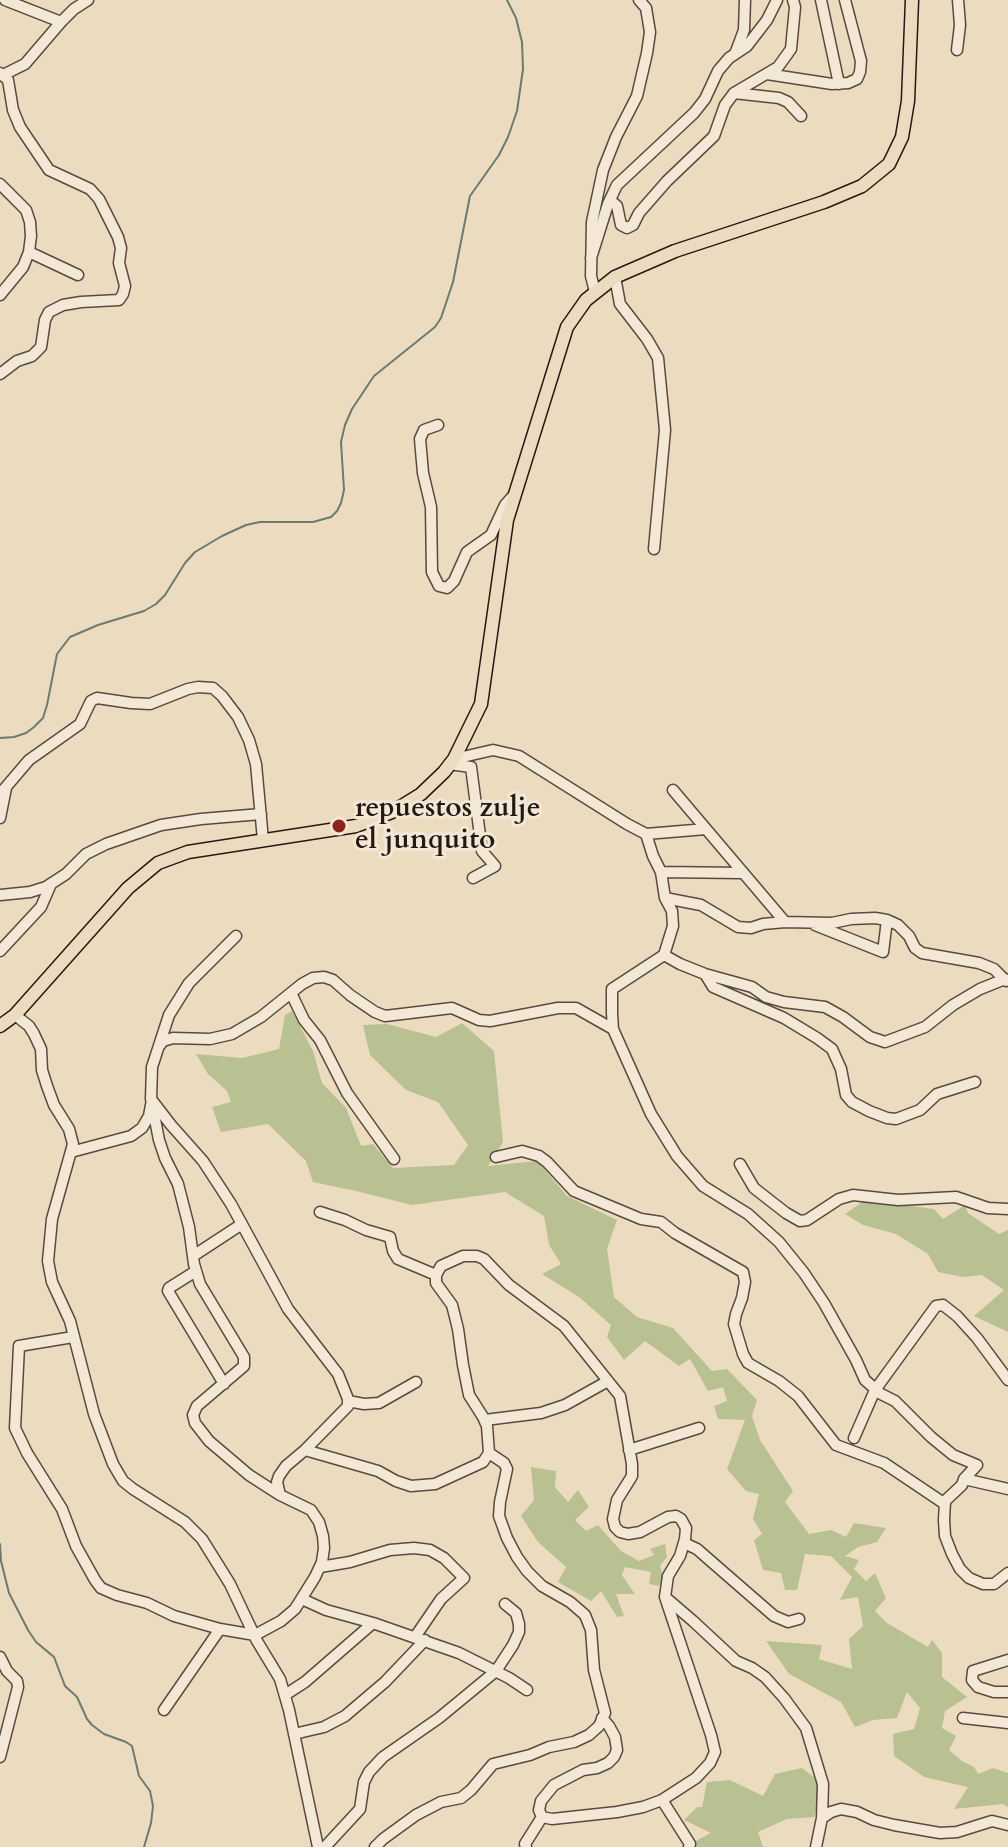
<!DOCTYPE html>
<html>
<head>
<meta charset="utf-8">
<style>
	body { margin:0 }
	canvas { display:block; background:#ecdcbf }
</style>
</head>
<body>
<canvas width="1008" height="1847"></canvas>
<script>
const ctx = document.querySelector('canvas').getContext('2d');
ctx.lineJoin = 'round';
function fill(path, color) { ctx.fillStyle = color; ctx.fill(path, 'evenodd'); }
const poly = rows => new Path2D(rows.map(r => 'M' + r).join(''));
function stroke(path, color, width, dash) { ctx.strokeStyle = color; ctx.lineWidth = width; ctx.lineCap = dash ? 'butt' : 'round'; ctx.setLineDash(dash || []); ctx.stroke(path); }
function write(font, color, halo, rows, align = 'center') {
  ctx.font = font + ' Cardo,serif'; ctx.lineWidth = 6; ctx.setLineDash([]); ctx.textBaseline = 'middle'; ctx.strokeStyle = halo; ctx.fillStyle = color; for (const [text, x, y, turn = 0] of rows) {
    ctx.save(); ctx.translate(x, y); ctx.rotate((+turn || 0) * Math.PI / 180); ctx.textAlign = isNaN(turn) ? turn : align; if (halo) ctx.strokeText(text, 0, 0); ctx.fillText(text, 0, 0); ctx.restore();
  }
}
const green = poly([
	[292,1011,313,1051,322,1083,346,1108,361,1146,373,1144,393,1168,454,1165,468,1145,438,1102,406,1090,370,1055,363,1025,387,1024,436,1037,462,1023,494,1051,503,1142,488,1166,537,1161,567,1196,617,1220,607,1249,614,1297,637,1317,673,1328,712,1371,727,1369,757,1400,752,1416,760,1440,793,1491,785,1502,809,1534,831,1530,846,1537,854,1523,886,1528,877,1542,858,1547,845,1556,859,1560,854,1569,866,1581,875,1573,886,1598,875,1611,887,1623,928,1647,932,1640,942,1653,942,1677,967,1697,945,1711,942,1728,956,1736,949,1750,962,1761,974,1767,978,1774,993,1768,1008,1773,1008,1807,1003,1804,954,1809,968,1787,924,1777,894,1756,893,1734,914,1729,920,1708,907,1692,897,1718,873,1720,855,1727,841,1702,789,1674,766,1641,822,1645,819,1659,852,1669,849,1639,863,1626,858,1597,840,1600,852,1577,831,1556,805,1554,797,1590,785,1590,781,1573,763,1570,754,1540,762,1534,753,1519,759,1494,746,1491,727,1469,745,1420,718,1419,714,1406,727,1401,723,1387,708,1391,690,1359,679,1366,645,1341,624,1360,607,1337,611,1325,579,1297,542,1274,561,1264,549,1245,544,1216,505,1192,412,1205,356,1191,313,1182,306,1161,268,1124,221,1132,212,1107,231,1102,227,1091,208,1074,196,1054,242,1058,279,1049,285,1015],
	[865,1200,934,1209,943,1219,965,1205,968,1213,999,1234,1008,1230,1008,1332,974,1316,1004,1290,982,1275,963,1277,938,1272,928,1254,896,1234,863,1225,845,1214],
	[531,1467,556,1471,555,1487,568,1502,578,1490,589,1507,575,1520,586,1531,598,1525,621,1551,639,1561,654,1555,650,1549,665,1544,667,1557,660,1566,663,1576,659,1586,649,1584,651,1572,625,1567,622,1575,635,1594,616,1594,624,1616,617,1617,601,1591,591,1601,558,1582,566,1567,538,1542,521,1516,534,1500],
	[802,1768,823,1784,814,1817,787,1819,758,1832,763,1847,693,1847,690,1844,711,1833,684,1820,697,1807,702,1807,707,1782,730,1780,763,1796,775,1774]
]);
const stream = poly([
	[0,738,14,737,26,733,34,727,43,718,47,705,57,654,70,637,98,625,144,611,156,604,165,595,185,563,195,552,222,536,246,525,260,522,313,522,331,517,337,511,341,503,344,490,341,442,345,425,352,409,374,376,435,327,441,318,453,282,470,196,499,155,508,137,517,111,523,69,522,42,516,18,507,0],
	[0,1544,1,1561,9,1593,28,1630,36,1642,54,1657,65,1686,77,1697,87,1719,92,1725,104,1734,126,1742,132,1746,139,1776,150,1791,153,1806,151,1823,144,1847]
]);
const minor = poly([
	[5,0,61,22],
	[821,0,839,84],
	[957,50,960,25,958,0],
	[735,54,744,30,745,0],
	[0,73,8,80,13,110,20,127,49,170,90,189,99,199,118,237,121,248,119,263,125,286,123,294,119,300,81,302,63,305,49,312,45,320,41,347,32,356,17,361,0,374],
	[767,74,832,84,848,83,857,79,860,72,861,61,845,0],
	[3,75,25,64,61,22,74,9,88,0],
	[734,93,779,98,788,102,801,116],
	[0,184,26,210,30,222,31,236,29,252,23,267,0,295],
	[610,200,617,206,621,225,627,228,633,225,639,213,667,181,714,136,725,105,734,93,778,67,791,49,795,7,793,0],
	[29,252,78,275],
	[591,258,608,204,617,185,694,113,705,99,718,71,729,58,747,46,767,20,777,0],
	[615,277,620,304,647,339,658,358,665,430,654,549],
	[595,292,591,276,592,222,603,170,616,137,637,96,647,53,650,32,646,8,639,0],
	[438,425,424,430,420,439,423,473,431,507,432,572,439,586,447,588,454,581,467,552,491,535,505,505,512,497],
	[454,759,493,750,519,756,627,824,646,834,653,856,661,872,665,898,672,911,673,926,664,955,612,989,612,1013,613,1029,651,1114,677,1156,703,1186,748,1214,779,1242,804,1273,824,1303,856,1360,865,1380,881,1394,895,1401,931,1437,953,1455,977,1465,964,1479,962,1485,945,1501,944,1520,945,1536,952,1554,960,1569,969,1578,983,1584,994,1584,1008,1573],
	[449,764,471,767,482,851,495,866,473,878],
	[673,790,785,922],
	[0,794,29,760,80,724,91,701,97,698,131,703,150,704,188,689,198,687,213,688,222,696,238,717,249,740,256,764,263,840],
	[0,818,6,788],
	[646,834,706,829],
	[661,872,742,873],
	[0,895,30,892,46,887,66,874,86,854,106,844,161,825,201,819,261,814],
	[665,898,701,905,738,927,751,928,763,924,785,922,832,923,851,919,875,918,887,920,898,925,909,936,915,948,922,953,979,963,994,969,1006,981],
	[815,925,883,952,887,920],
	[236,936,189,983,169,1015,152,1067,151,1099,159,1140,165,1158,178,1184,189,1227,194,1264,200,1284,244,1357,244,1366,197,1406,193,1415,195,1423,209,1441,249,1475,280,1495],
	[0,951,41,907,51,884],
	[664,955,680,964,705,974,752,987,766,997,784,1002,825,1007,843,1017,870,1037,885,1042,925,1027,953,1005,980,989,1005,979],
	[705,974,713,987,784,1018,817,1038,832,1049,841,1069,846,1095,852,1102,869,1111,887,1118,896,1119,920,1110,937,1094,975,1082],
	[291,993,304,1020,320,1040,347,1093,394,1159],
	[15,1015,29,1026,34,1034,41,1049,42,1070,47,1086,54,1105,69,1129,73,1144,52,1219,48,1261,52,1282,70,1321,94,1414,113,1464,123,1481,133,1489,185,1522,202,1539,230,1584,257,1641,280,1679,289,1710,318,1847],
	[160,1045,163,1041,173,1038,210,1039,232,1034,261,1017,302,984,313,978,324,977,333,980,350,995,375,1012,385,1016,452,1008,479,1020,490,1021,558,1008,576,1008,613,1029],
	[71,1152,131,1136,142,1128,149,1116,151,1105],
	[496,1157,522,1151,539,1156,547,1162,574,1191,641,1219,661,1222,675,1233,743,1272,745,1282,742,1298,736,1314,734,1324,743,1354,748,1363,779,1381,798,1396,836,1445,884,1463,945,1504],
	[740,1164,754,1188,786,1213,800,1221,807,1220,839,1199,853,1195,898,1200,956,1197,988,1208,1008,1209],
	[320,1212,345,1220,366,1230,390,1237,393,1251,398,1259,436,1275],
	[193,1256,242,1224],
	[196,1271,169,1288,168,1291,224,1384],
	[73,1337,19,1346,15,1428,27,1453,62,1509,76,1546,95,1580,101,1588,117,1595,147,1603,174,1616,220,1629,255,1635,281,1621,295,1609,315,1577,322,1562,324,1548,323,1536,319,1522,311,1510,280,1495,277,1482,279,1476,286,1466,305,1450,348,1406,348,1399,338,1374,288,1309,231,1204,203,1161,171,1125,151,1099],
	[348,1401,364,1404,379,1403,416,1382],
	[485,1420,541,1413,565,1405,608,1381],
	[854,1438,875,1390,936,1306,943,1305,957,1316,977,1338,1008,1380],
	[305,1450,378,1471,396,1481,411,1486,435,1484,483,1462,489,1453,487,1426,483,1417,469,1395,463,1365,458,1329,452,1305,436,1283,436,1275,441,1266,463,1256,477,1256,484,1259,509,1285,564,1326,620,1396,632,1464,632,1476,617,1500,613,1519,615,1527,620,1532,628,1534,640,1532,668,1517,676,1516,681,1519,686,1528,685,1539,680,1556,668,1576,665,1597,711,1735,715,1752,710,1763,696,1778,662,1800,643,1807,617,1812,552,1819,542,1817],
	[629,1450,699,1428],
	[964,1479,1008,1489],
	[684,1543,697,1549,713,1563,774,1616,788,1622,799,1619],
	[320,1567,350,1562,390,1550,414,1548,430,1550,444,1558,464,1578,441,1599,415,1637],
	[665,1597,693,1621,736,1661,752,1668,765,1677,784,1698,806,1728,823,1784,822,1818,816,1847],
	[302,1599,326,1610,373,1623,459,1653,509,1678,527,1690],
	[0,1657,7,1671,17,1681,18,1687,0,1757],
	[1008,1660,973,1671,972,1680,978,1687,994,1692,1008,1692],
	[285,1695,305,1682,373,1623],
	[164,1710,220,1629],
	[963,1718,1008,1723],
	[294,1734,324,1727,345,1716,385,1682,425,1640],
	[662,1800,690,1844,689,1847],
	[822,1818,831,1812,841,1809,857,1812,874,1820,894,1825,940,1833,957,1832,992,1821,1008,1825],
	[325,1847,360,1809,364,1782,369,1772,383,1757,439,1718,496,1671,513,1645,519,1632,519,1624,516,1613,505,1604],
	[375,1847,383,1839,416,1815,441,1802,461,1798,471,1790,493,1764,530,1755,549,1747,574,1742,589,1735,599,1726,605,1713,594,1670,591,1630,585,1615,570,1602,542,1586,527,1571,517,1557,507,1538,499,1516,500,1502,507,1469,504,1463,489,1453],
	[526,1847,525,1844,542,1817,539,1810,541,1801,554,1785,583,1770,597,1768,608,1763,614,1757,617,1750,615,1737,609,1726,602,1718]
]);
const major = poly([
	[0,1026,15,1015,128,888,158,863,188,852,356,826,392,812,421,794,444,772,454,759,481,704,507,520,567,327,586,300,615,277,675,251,824,202,862,186,889,164,902,137,908,101,912,0]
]);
const markers = [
	[339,826,8,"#8f2418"]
];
const poiNames = [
	["repuestos zulje",355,810],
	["el junquito",355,842]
];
fill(green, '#b9c091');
stroke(stream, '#6b7b70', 2);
stroke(minor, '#584a3e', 13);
stroke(major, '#261913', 15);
stroke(minor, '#f3e8d5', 10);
stroke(major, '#ecdcbf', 12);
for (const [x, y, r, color] of markers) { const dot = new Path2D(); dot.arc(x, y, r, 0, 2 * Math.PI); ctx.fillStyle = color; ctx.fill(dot); stroke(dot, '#f3e8d5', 3); }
write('bold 28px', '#261913', '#f3e8d5', poiNames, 'left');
</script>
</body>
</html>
